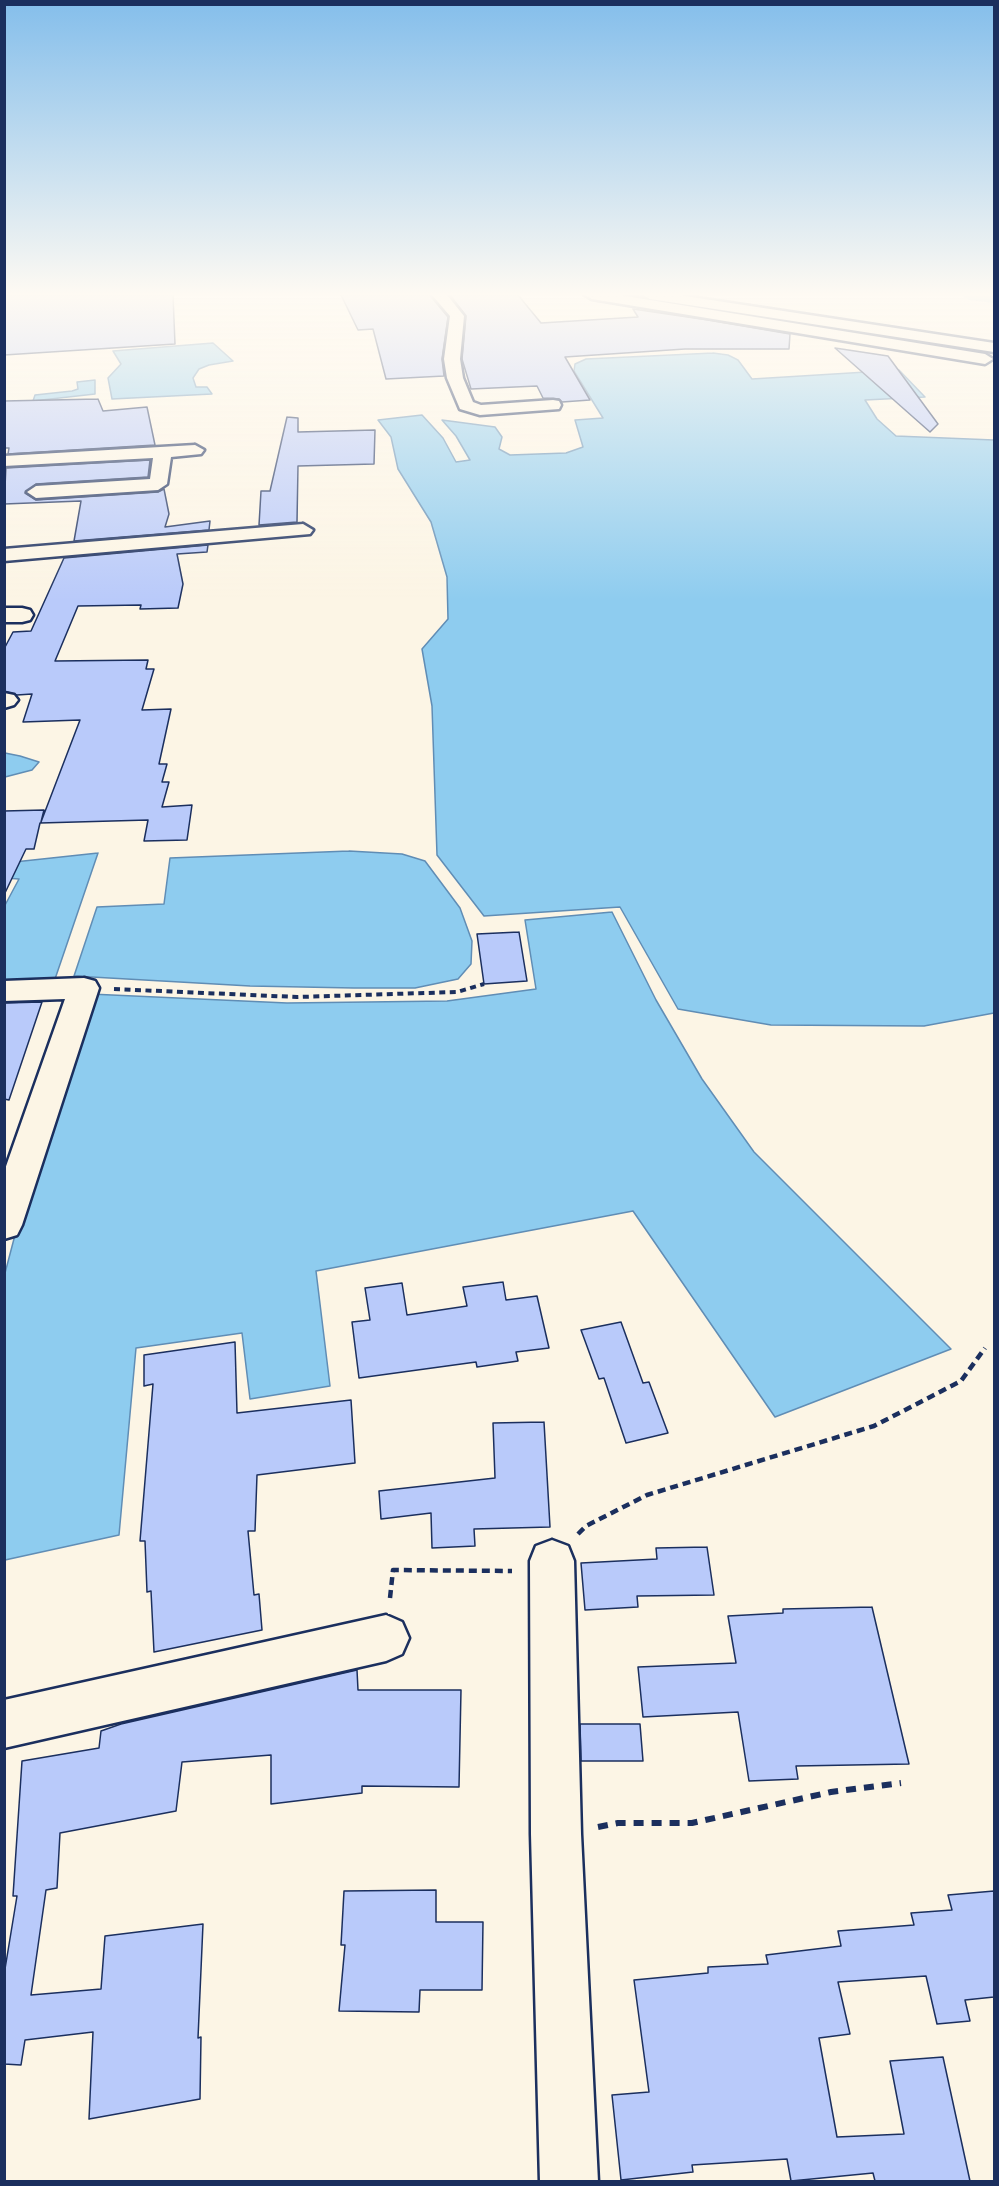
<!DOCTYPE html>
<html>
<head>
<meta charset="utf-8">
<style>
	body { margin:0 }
	#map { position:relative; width:999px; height:2186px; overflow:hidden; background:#fcf5e5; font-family:Itim,sans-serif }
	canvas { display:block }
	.frame { position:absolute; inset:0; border:6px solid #1b2f5e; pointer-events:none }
</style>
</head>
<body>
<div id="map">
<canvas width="999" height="2186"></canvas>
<div class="frame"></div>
</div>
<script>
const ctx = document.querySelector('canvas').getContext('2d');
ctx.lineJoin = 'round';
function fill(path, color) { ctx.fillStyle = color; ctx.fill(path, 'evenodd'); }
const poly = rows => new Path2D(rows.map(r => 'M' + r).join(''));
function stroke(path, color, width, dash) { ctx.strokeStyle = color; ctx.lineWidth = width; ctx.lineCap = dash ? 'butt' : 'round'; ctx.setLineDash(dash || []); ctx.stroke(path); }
const water = poly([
	[213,343,233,361,209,365,199,369,193,378,196,387,207,387,212,394,112,399,108,378,121,364,113,351,213,343],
	[713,353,728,355,738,360,752,379,899,370,925,397,865,400,877,419,896,436,994,440,994,1013,924,1026,771,1025,678,1009,620,907,484,916,437,855,432,706,422,649,448,619,447,577,431,522,398,469,391,437,378,420,422,415,443,438,456,462,470,460,456,436,442,420,495,427,502,437,499,449,510,455,566,453,583,447,575,420,603,418,574,371,575,364,586,359,713,353],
	[95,380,95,394,33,401,35,395,72,391,78,389,77,382,95,380],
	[5,753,20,756,39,762,32,770,5,777,5,753],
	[349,851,402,854,425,861,460,908,472,941,471,964,458,979,415,988,354,988,250,986,74,976,97,907,164,904,170,858,349,851],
	[98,853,55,979,5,981,4,907,19,879,5,878,5,863,98,853],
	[612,912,656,1000,702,1079,754,1152,951,1349,775,1417,633,1211,316,1271,330,1386,250,1399,242,1333,136,1348,119,1535,5,1560,5,1273,35,1159,90,994,287,1003,447,1001,536,989,525,920,612,912]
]);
const canal = poly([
	[961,295,994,295,994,303,969,300,961,295]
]);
const building = poly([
	[4,295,173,295,175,344,4,355,4,295],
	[341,295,430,295,448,317,442,359,444,376,386,379,373,329,358,330,341,295],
	[450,295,518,295,541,323,638,317,633,309,708,320,790,334,789,349,685,349,565,357,590,400,562,402,559,399,543,398,537,386,471,389,462,359,466,316,450,295],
	[835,348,888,356,938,424,930,432,835,348],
	[98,399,103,411,147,407,155,445,8,454,9,448,4,448,4,401,98,399],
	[287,417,298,418,298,432,375,430,374,464,298,466,297,522,259,525,261,491,270,491,287,417],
	[150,460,148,477,36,484,25,493,36,500,158,492,164,489,169,514,165,527,210,521,209,530,74,541,81,501,4,504,6,468,150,460],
	[208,545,207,552,177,554,183,584,178,608,140,609,141,605,78,606,55,661,148,660,146,669,154,669,142,710,171,709,159,764,167,764,162,782,169,782,162,807,192,805,187,840,144,841,148,820,40,823,34,849,26,849,4,895,4,811,44,810,41,822,80,720,23,722,32,694,17,695,4,691,4,649,13,632,31,631,64,558,208,545],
	[519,932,527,981,484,984,477,934,519,932],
	[42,1002,9,1100,4,1099,4,1003,42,1002],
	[503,1282,506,1300,537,1296,549,1348,516,1352,518,1361,477,1367,476,1362,359,1378,352,1322,370,1320,365,1288,402,1283,407,1315,467,1306,463,1287,503,1282],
	[621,1322,643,1383,649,1382,668,1433,626,1443,604,1378,599,1379,581,1330,621,1322],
	[235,1342,237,1413,351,1400,355,1463,257,1475,255,1531,248,1531,254,1595,259,1594,262,1630,154,1652,151,1591,147,1592,145,1541,140,1541,153,1384,144,1386,144,1355,235,1342],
	[544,1422,550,1527,474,1529,475,1546,432,1548,431,1513,381,1519,379,1491,495,1478,493,1423,544,1422],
	[707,1547,714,1595,637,1596,638,1607,585,1610,581,1563,657,1559,656,1548,707,1547],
	[872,1607,909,1764,796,1766,798,1779,749,1781,738,1712,643,1717,638,1667,736,1663,728,1616,783,1613,783,1609,872,1607],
	[357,1670,358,1690,461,1690,459,1787,362,1786,362,1793,271,1804,271,1755,182,1762,176,1811,60,1833,57,1888,46,1890,31,1995,101,1989,105,1936,203,1924,198,2038,201,2037,200,2099,89,2119,93,2032,25,2040,21,2065,4,2064,4,1975,17,1896,13,1896,22,1761,99,1748,101,1731,121,1724,357,1670],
	[580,1724,640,1724,643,1761,581,1761,580,1724],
	[436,1890,436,1922,483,1922,482,1990,420,1990,419,2012,339,2011,345,1945,341,1945,344,1891,436,1890],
	[994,1891,994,1997,965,2000,970,2021,937,2024,926,1976,838,1982,850,2034,819,2038,837,2137,904,2134,890,2061,943,2057,970,2181,875,2181,873,2173,791,2181,787,2159,692,2165,693,2172,621,2180,612,2095,649,2092,634,1980,708,1973,708,1967,768,1964,766,1955,841,1946,838,1931,914,1925,911,1913,952,1910,948,1895,994,1891]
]);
const pathFar2 = poly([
	[114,989,297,997,457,992,484,984]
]);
const pathFar1 = poly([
	[578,1534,586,1526,647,1495,874,1426,961,1381,985,1348],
	[390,1598,393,1570,512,1571]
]);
const path = poly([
	[598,1827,618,1823,692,1823,831,1792,901,1783]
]);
const minor = poly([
	[432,295,447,295,464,316,460,359,463,378,473,402,481,405,553,400,559,401,561,405,559,409,480,415,460,409,447,378,444,359,450,316,432,295],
	[585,295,619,295,985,354,993,359,985,364,592,299,585,295],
	[195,445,204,450,201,454,171,457,167,484,158,490,36,498,27,492,36,486,150,479,153,458,4,466,4,456,195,445],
	[303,524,313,530,310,534,4,561,4,549,303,524],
	[4,608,22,608,30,610,33,615,30,620,22,622,4,622,4,608],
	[4,693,14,695,18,700,14,705,4,708,4,693],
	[84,978,95,981,99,988,22,1225,17,1235,4,1239,4,1172,65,999,4,1001,4,981,84,978],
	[552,1540,568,1546,574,1561,581,1834,598,2182,540,2182,531,1834,530,1561,536,1546,552,1540],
	[386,1615,402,1622,409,1638,402,1654,386,1661,4,1748,4,1700,386,1615]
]);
const trunk = poly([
	[643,295,678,295,994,343,994,352,650,299,643,295]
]);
fill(water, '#8eccef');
stroke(water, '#608db5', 1.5);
fill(canal, '#8eccef');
fill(building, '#b9cafa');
stroke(building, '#1b2f5e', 1.5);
stroke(minor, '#1b2f5e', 5);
stroke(trunk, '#1b2f5e', 5);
stroke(pathFar2, '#1b2f5e', 4, [6, 4.5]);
stroke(pathFar1, '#1b2f5e', 4.5, [8, 5]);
stroke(path, '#1b2f5e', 6, [10, 8]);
fill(minor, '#fcf5e5');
fill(trunk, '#fcf5e5');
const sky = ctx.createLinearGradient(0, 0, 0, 601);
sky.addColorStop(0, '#84beeb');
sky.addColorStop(0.49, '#fefaf3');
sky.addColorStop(1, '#fefaf300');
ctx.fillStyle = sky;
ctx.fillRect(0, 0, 999, 601);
</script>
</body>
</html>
